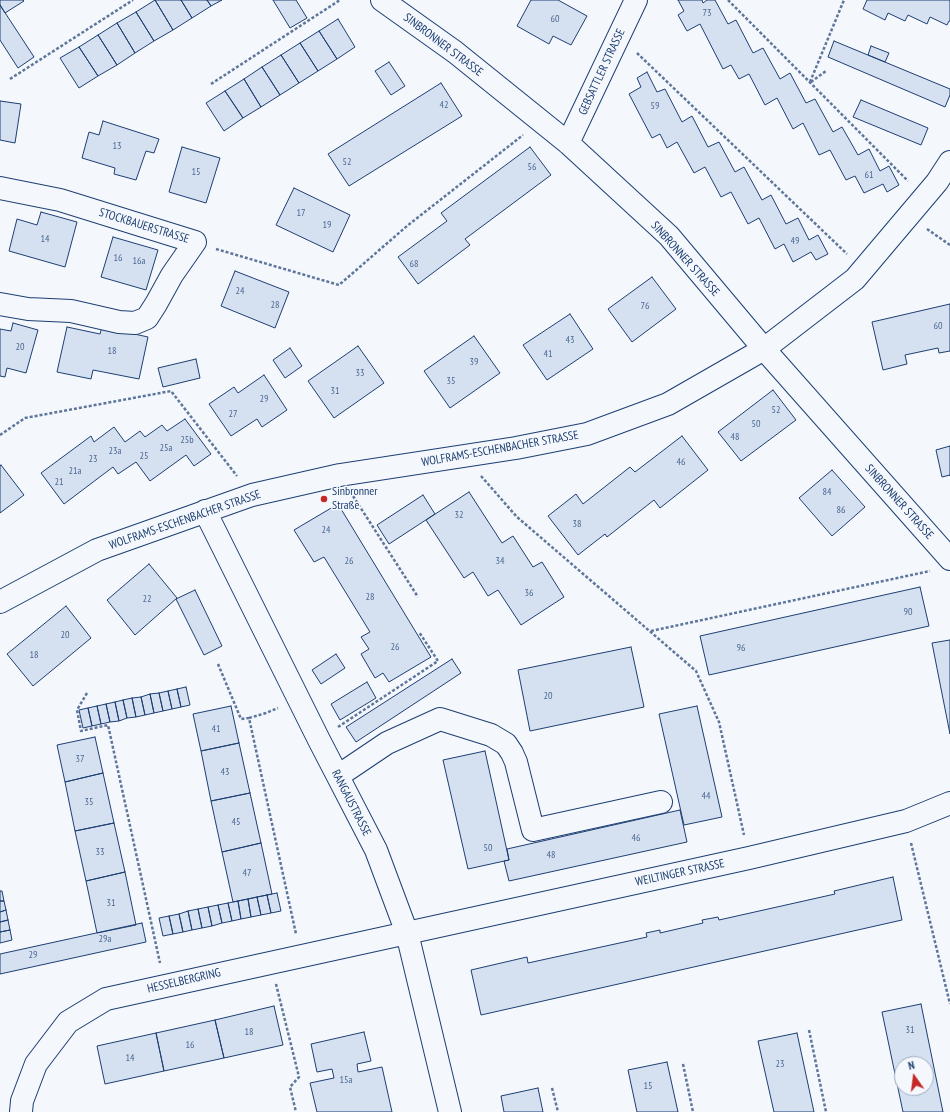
<!DOCTYPE html>
<html>
<head>
<meta charset="utf-8">
<style>
	body { margin:0 }
	#map { position:relative; width:950px; height:1112px; overflow:hidden; background:#f4f7fb; font-family:"PT Sans Narrow",sans-serif }
	canvas { display:block }
	.north { position:absolute; left:894px; top:1056px; width:40px; height:40px; box-sizing:border-box; background:#f4f7fb; border:1px solid #9eadc5; border-radius:50%; rotate:346deg; font-size:11px; font-weight:700; line-height:16px; text-align:center; color:#1d3f73 }
	.north::after { content:''; display:block; margin:auto; width:14px; height:18px; background:#c62828; clip-path:polygon(50% 0,100% 100%,50% 72%,0 100%) }
</style>
</head>
<body>
<div id="map">
<canvas width="950" height="1112"></canvas>
<div class="north">N</div>
</div>
<script>
const ctx = document.querySelector('canvas').getContext('2d');
ctx.lineJoin = 'round';
function fill(path, color) { ctx.fillStyle = color; ctx.fill(path, 'evenodd'); }
const poly = rows => new Path2D(rows.map(r => 'M' + r).join(''));
function stroke(path, color, width, dash) { ctx.strokeStyle = color; ctx.lineWidth = width; ctx.lineCap = dash ? 'butt' : 'round'; ctx.setLineDash(dash || []); ctx.stroke(path); }
function write(font, color, halo, rows, align = 'center') {
  ctx.font = font + ' "PT Sans Narrow",sans-serif'; ctx.lineWidth = 3; ctx.setLineDash([]); ctx.textBaseline = 'middle'; ctx.strokeStyle = halo; ctx.fillStyle = color; for (const [text, x, y, turn = 0] of rows) {
    ctx.save(); ctx.translate(x, y); ctx.rotate((+turn || 0) * Math.PI / 180); ctx.textAlign = isNaN(turn) ? turn : align; if (halo) ctx.strokeText(text, 0, 0); ctx.fillText(text, 0, 0); ctx.restore();
  }
}
const building = poly([
	[0,0,23,0,24,1,5,13,0,5,0,0],
	[155,0,181,0,192,18,173,30,155,0],
	[155,0,173,30,154,41,136,12,155,0],
	[181,0,207,0,211,6,192,18,181,0],
	[207,0,222,0,211,6,207,0],
	[273,0,296,0,307,18,290,28,273,0],
	[531,0,558,0,587,16,571,45,553,36,549,44,517,26,531,0],
	[678,0,702,0,703,3,707,0,715,0,728,24,736,20,753,53,763,48,780,79,790,73,806,103,815,99,833,132,842,127,858,155,869,149,880,171,889,166,899,185,887,192,883,184,864,193,855,176,846,180,830,150,819,155,803,123,793,129,777,98,765,105,749,74,739,79,731,65,723,69,700,24,687,31,678,15,684,11,678,0],
	[867,0,950,0,950,21,949,21,947,25,930,17,927,24,908,15,905,21,888,13,885,20,863,9,867,0],
	[0,5,34,57,18,68,0,40,0,5],
	[136,12,154,41,135,53,117,23,136,12],
	[338,19,355,47,337,59,319,31,338,19],
	[117,23,135,53,117,65,98,35,117,23],
	[319,31,337,59,318,71,300,43,319,31],
	[98,35,117,65,98,76,79,47,98,35],
	[834,41,950,89,950,95,945,107,828,57,834,41],
	[300,43,318,71,299,83,281,55,300,43],
	[871,46,889,53,885,62,868,55,871,46],
	[79,47,98,76,79,88,60,58,79,47],
	[281,55,299,83,280,95,262,67,281,55],
	[389,62,405,86,391,95,375,71,389,62],
	[262,67,280,95,261,107,244,79,262,67],
	[647,72,657,92,665,89,682,122,692,116,708,147,719,142,735,172,744,167,762,200,771,195,786,224,798,218,809,240,818,235,828,254,816,260,811,252,793,262,784,244,775,249,759,218,748,224,731,192,721,197,705,167,694,173,677,142,667,148,660,134,652,138,629,94,641,87,637,78,647,72],
	[244,79,261,107,243,118,225,91,244,79],
	[441,83,462,116,349,186,328,154,441,83],
	[225,91,243,118,224,131,206,103,225,91],
	[861,100,928,128,921,145,853,117,861,100],
	[0,101,21,104,15,143,0,140,0,101],
	[103,121,159,139,154,153,146,151,136,180,114,174,115,168,82,158,89,132,99,135,103,121],
	[182,147,220,158,206,203,169,192,182,147],
	[530,147,551,175,465,239,470,245,418,284,398,257,447,221,441,213,530,147],
	[294,188,350,215,333,252,276,225,294,188],
	[41,212,77,222,65,267,9,251,17,219,37,225,41,212],
	[113,237,158,250,146,290,101,277,113,237],
	[235,271,289,292,275,328,221,306,235,271],
	[652,277,676,309,632,342,608,309,652,277],
	[950,304,950,351,939,353,938,348,905,355,907,364,883,370,872,322,950,304],
	[570,314,593,349,547,380,523,345,570,314],
	[13,323,38,330,26,373,7,368,5,377,0,376,0,329,11,331,13,323],
	[67,327,100,334,102,327,148,337,139,379,93,370,91,379,57,372,67,327],
	[474,336,500,373,450,408,424,371,474,336],
	[358,346,384,383,334,418,308,381,358,346],
	[290,348,302,366,285,378,273,360,290,348],
	[196,359,200,378,163,387,158,368,196,359],
	[264,375,287,410,262,427,257,419,231,436,209,404,234,387,238,393,264,375],
	[773,390,796,420,741,461,718,432,773,390],
	[185,419,211,454,194,466,186,455,150,481,136,462,118,474,113,467,64,504,41,473,91,436,94,442,114,427,125,442,140,431,145,437,162,425,167,431,185,419],
	[682,436,708,470,660,508,654,500,607,537,605,534,578,555,548,516,576,494,583,504,630,467,635,472,682,436],
	[950,446,950,476,950,475,942,477,936,450,950,446],
	[1,465,24,495,0,513,0,466,1,465],
	[832,470,865,507,832,536,799,498,832,470],
	[469,492,502,543,513,536,533,567,542,562,564,597,521,625,498,590,488,596,473,572,464,578,426,520,469,492],
	[423,495,435,514,389,544,377,525,423,495],
	[338,504,431,657,389,682,383,673,375,678,361,654,369,649,361,637,370,632,324,557,314,562,294,530,338,504],
	[149,564,177,598,135,635,107,600,149,564],
	[920,587,929,626,709,675,700,636,920,587],
	[195,590,222,646,204,655,176,599,195,590],
	[66,606,91,638,33,686,7,654,66,606],
	[950,640,950,734,932,643,950,640],
	[631,647,644,707,530,731,518,670,631,647],
	[336,654,345,668,321,684,312,670,336,654],
	[452,659,461,673,356,742,346,727,452,659],
	[367,682,376,698,340,720,331,704,367,682],
	[186,687,190,705,181,707,177,689,186,687],
	[177,689,181,707,172,709,168,691,177,689],
	[168,691,172,709,163,711,159,693,168,691],
	[159,693,163,711,154,713,150,694,159,693],
	[150,694,154,713,145,715,141,697,150,694],
	[141,697,145,715,136,717,132,698,141,697],
	[132,698,136,717,127,718,123,700,132,698],
	[123,700,127,718,119,721,115,702,123,700],
	[115,702,119,721,110,722,106,704,115,702],
	[106,704,110,722,101,724,97,706,106,704],
	[97,706,101,724,92,726,88,708,97,706],
	[231,706,239,743,201,751,193,714,231,706],
	[697,706,722,817,684,825,659,714,697,706],
	[88,708,92,726,83,728,79,710,88,708],
	[95,737,103,773,65,782,57,745,95,737],
	[239,743,250,793,211,801,201,751,239,743],
	[485,751,509,860,468,869,443,760,485,751],
	[103,773,114,823,75,831,65,782,103,773],
	[250,793,261,843,222,852,211,801,250,793],
	[680,810,687,842,509,881,504,861,509,860,507,849,680,810],
	[114,823,125,872,86,881,75,831,114,823],
	[261,843,272,894,233,902,222,852,261,843],
	[125,872,136,925,97,933,86,881,125,872],
	[893,877,902,920,481,1015,471,970,527,957,528,963,647,937,646,933,660,930,660,933,703,923,702,920,718,917,719,920,835,894,834,891,893,877],
	[0,891,2,891,4,901,0,901,0,891],
	[277,893,281,911,271,913,267,895,277,893],
	[267,895,271,913,261,915,257,897,267,895],
	[257,897,261,915,251,917,248,899,257,897],
	[248,899,251,917,241,919,238,901,248,899],
	[0,901,4,901,6,910,0,912,0,901],
	[238,901,241,919,232,921,228,903,238,901],
	[228,903,232,921,222,923,218,905,228,903],
	[218,905,222,923,212,926,208,907,218,905],
	[208,907,212,926,202,928,198,909,208,907],
	[198,909,202,928,192,930,188,911,198,909],
	[6,910,8,920,0,922,0,912,6,910],
	[188,911,192,930,183,932,179,914,188,911],
	[179,914,183,932,173,934,169,916,179,914],
	[169,916,173,934,163,936,159,918,169,916],
	[8,920,10,930,0,932,0,922,8,920],
	[142,923,146,942,0,974,0,954,142,923],
	[10,930,12,940,0,943,0,932,10,930],
	[921,1004,943,1112,903,1112,882,1012,921,1004],
	[902,1064,926,1064,926,1088,902,1088,902,1064],
	[274,1006,283,1045,224,1058,215,1020,274,1006],
	[215,1020,224,1058,164,1071,156,1033,215,1020],
	[364,1032,371,1061,357,1064,358,1072,382,1067,392,1112,317,1112,310,1083,334,1078,332,1069,317,1072,311,1044,364,1032],
	[156,1033,164,1071,105,1084,97,1046,156,1033],
	[797,1033,814,1112,774,1112,758,1041,797,1033],
	[667,1062,678,1112,637,1112,628,1070,667,1062],
	[538,1088,543,1112,504,1112,501,1096,538,1088]
]);
const path = poly([
	[728,0,908,181],
	[637,53,847,254],
	[10,79,133,0],
	[810,82,844,0],
	[811,82,826,71],
	[211,84,340,0],
	[927,229,950,245],
	[216,249,339,285,407,226,523,135],
	[0,435,25,418,171,391,237,476],
	[481,476,517,517,696,671,719,722,744,835],
	[353,496,418,597],
	[651,631,930,571],
	[218,664,241,719,249,718,296,934],
	[87,693,77,710,81,731,108,725,160,963],
	[249,718,266,713,278,708],
	[338,727,438,661,419,632],
	[911,843,950,1004],
	[276,984,299,1077,290,1087,296,1112],
	[809,1030,826,1112],
	[683,1064,693,1112],
	[552,1088,558,1112]
]);
const minor = poly([
	[382,0,455,52,568,143,669,236,764,349,950,559],
	[568,143,636,0],
	[0,188,60,200,195,242,172,275,156,304,147,318,135,323,119,322,71,311,28,309,0,304],
	[205,511,319,740,376,850,407,933,450,1112],
	[0,602,97,550,252,495,340,475,516,448,587,434,668,404,764,349,855,279,937,182,950,162],
	[338,776,387,743,440,719,491,735,506,744,512,753,516,762,533,830,661,802],
	[21,1112,22,1101,36,1064,68,1022,106,999,749,858,906,821,950,803]
]);
const markers = [
	[324,499,4,"#c62828"]
];
const numberNames = [
	["73",707,13],
	["60",555,19],
	["42",444,105],
	["59",655,106],
	["13",117,146],
	["52",347,162],
	["56",532,167],
	["15",196,172],
	["61",869,175],
	["17",301,213],
	["19",327,225],
	["14",45,239],
	["49",795,241],
	["16",118,258],
	["16a",139,261],
	["68",414,264],
	["24",240,291],
	["28",275,305],
	["76",645,306],
	["60",938,326],
	["43",570,340],
	["20",20,347],
	["18",112,351],
	["41",548,354],
	["39",474,362],
	["33",360,373],
	["35",451,381],
	["31",335,391],
	["29",264,399],
	["52",776,410],
	["27",233,414],
	["50",756,424],
	["48",735,437],
	["25b",187,440],
	["25a",166,448],
	["23a",115,451],
	["25",144,456],
	["23",93,459],
	["46",681,462],
	["21a",75,471],
	["21",59,482],
	["84",827,492],
	["86",841,510],
	["32",459,515],
	["38",577,524],
	["24",326,530],
	["26",349,561],
	["34",500,561],
	["36",529,593],
	["28",370,597],
	["22",147,599],
	["90",908,612],
	["20",65,635],
	["26",395,647],
	["96",741,648],
	["18",34,655],
	["20",548,696],
	["41",216,729],
	["37",80,759],
	["43",225,772],
	["44",706,796],
	["35",89,802],
	["45",236,822],
	["46",636,838],
	["50",488,848],
	["33",100,852],
	["48",551,855],
	["47",247,873],
	["31",111,903],
	["29a",105,939],
	["29",33,955],
	["31",910,1030],
	["18",249,1032],
	["16",190,1045],
	["14",130,1058],
	["23",780,1064],
	["15a",346,1080],
	["15",648,1086]
];
const streetNames = [
	["SINBRONNER STRASSE",443,45,37],
	["GEBSATTLER STRASSE",602,72,-65],
	["STOCKBAUERSTRASSE",144,226,17],
	["SINBRONNER STRASSE",685,259,48],
	["WOLFRAMS-ESCHENBACHER STRASSE",500,449,-10],
	["SINBRONNER STRASSE",899,502,48],
	["WOLFRAMS-ESCHENBACHER STRASSE",185,520,-19],
	["RANGAUSTRASSE",351,803,63],
	["WEILTINGER STRASSE",680,873,-12],
	["HESSELBERGRING",184,981,-13]
];
const poiNames = [
	["Sinbronner",332,492],
	["Straße",332,506]
];
fill(building, '#d5e0f0');
stroke(building, '#1d3f73', 1);
stroke(minor, '#1d3f73', 24);
stroke(path, '#5e769c', 2.5, [3, 2]);
stroke(minor, '#f4f7fb', 22);
for (const [x, y, r, color] of markers) { const dot = new Path2D(); dot.arc(x, y, r, 0, 2 * Math.PI); ctx.fillStyle = color; ctx.fill(dot); stroke(dot, '#f4f7fb', 1.5); }
write('10px', '#4b6792', null, numberNames);
write('12px', '#1d3f73', '#f4f7fb', streetNames);
write('12px', '#1d3f73', '#f4f7fb', poiNames, 'left');
</script>
</body>
</html>
